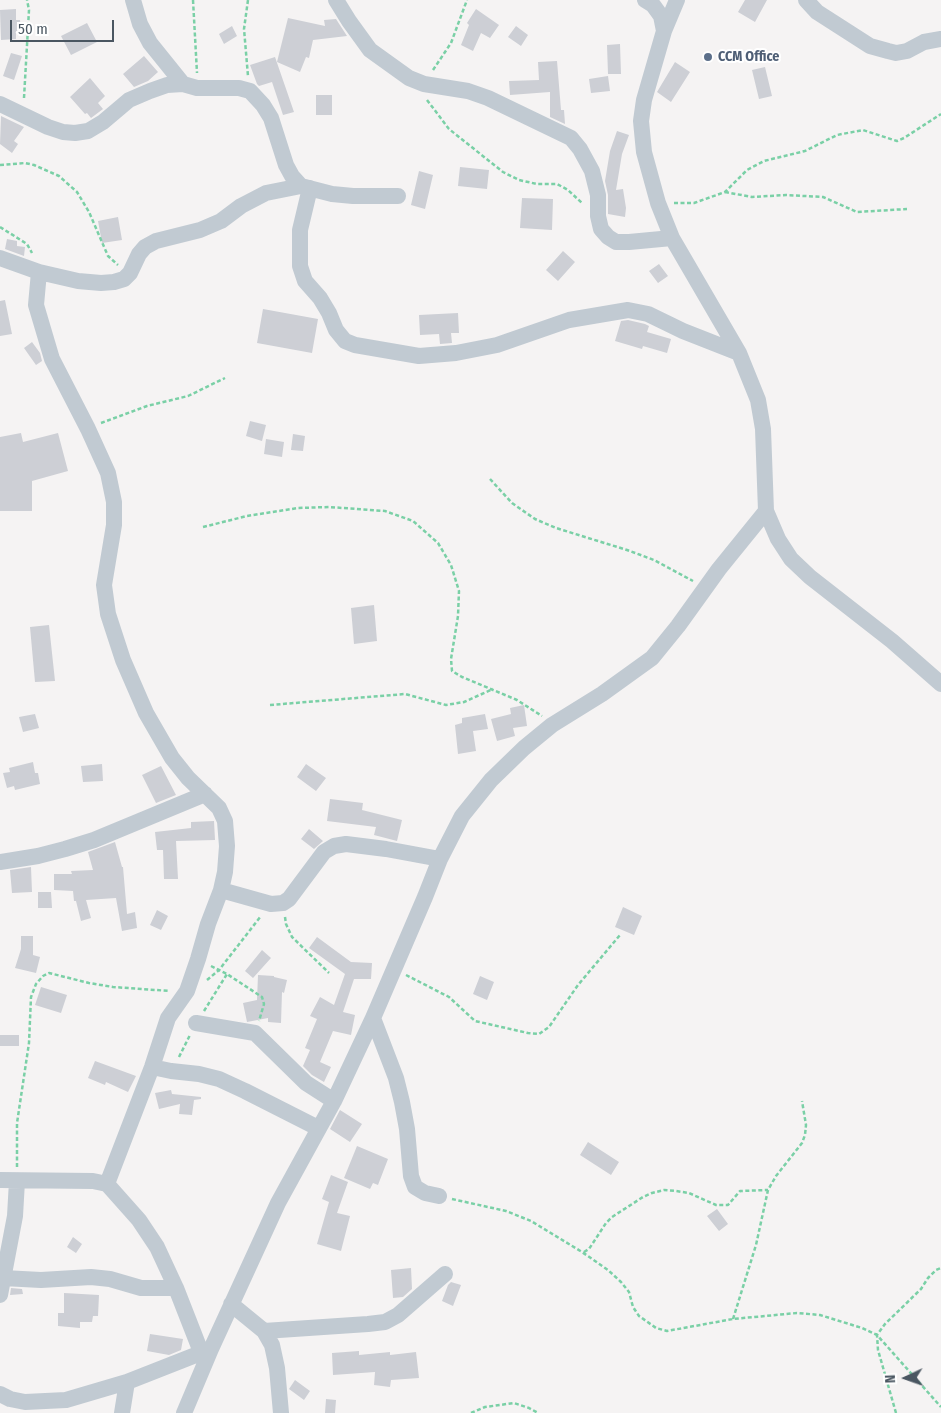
<!DOCTYPE html>
<html>
<head>
<meta charset="utf-8">
<style>
	body { margin:0 }
	#map { position:relative; width:941px; height:1413px; overflow:hidden; background:#f5f3f3; font-family:"Fira Sans Condensed",sans-serif }
	canvas { display:block }
	.north { position:absolute; left:881px; top:1353px; width:50px; height:50px; -webkit-text-stroke:4px #fff; paint-order:stroke; rotate:267deg; font-size:14px; font-weight:700; line-height:20px; text-align:center; color:#4a5661 }
	.north::after { content:''; display:block; margin:auto; width:18px; height:22px; background:#4a5661; clip-path:polygon(50% 0,100% 100%,50% 72%,0 100%) }
	.scale { position:absolute; left:10px; top:20px; width:104px; height:22px; box-sizing:border-box; border:2px solid #4a5661; border-top:0; padding-left:6px; font-size:15px; line-height:18px; white-space:nowrap; color:#4a5661; -webkit-text-stroke:4px #fff; paint-order:stroke }
</style>
</head>
<body>
<div id="map">
<canvas width="941" height="1413"></canvas>
<div class="north">N</div>
<div class="scale">50 m</div>
</div>
<script>
const ctx = document.querySelector('canvas').getContext('2d');
ctx.lineJoin = 'round';
function fill(path, color) { ctx.fillStyle = color; ctx.fill(path, 'evenodd'); }
const poly = rows => new Path2D(rows.map(r => 'M' + r).join(''));
function stroke(path, color, width, dash) { ctx.strokeStyle = color; ctx.lineWidth = width; ctx.lineCap = dash ? 'butt' : 'round'; ctx.setLineDash(dash || []); ctx.stroke(path); }
function write(font, color, halo, rows, align = 'center') {
  ctx.font = font + ' "Fira Sans Condensed",sans-serif'; ctx.lineWidth = 4; ctx.setLineDash([]); ctx.textBaseline = 'middle'; ctx.strokeStyle = halo; ctx.fillStyle = color; for (const [text, x, y, turn = 0] of rows) {
    ctx.save(); ctx.translate(x, y); ctx.rotate((+turn || 0) * Math.PI / 180); ctx.textAlign = isNaN(turn) ? turn : align; if (halo) ctx.strokeText(text, 0, 0); ctx.fillText(text, 0, 0); ctx.restore();
  }
}
const building = poly([
	[745,0,767,0,755,22,738,12],
	[16,9,16,20,20,20,21,31,16,31,16,39,1,40,0,10],
	[476,9,499,25,490,38,481,33,473,51,461,45,469,25,467,23],
	[288,18,325,26,324,20,336,19,347,36,313,40,309,58,306,57,300,72,277,62],
	[87,23,97,42,71,55,61,36],
	[232,26,237,36,224,44,219,34],
	[516,26,528,35,521,46,508,37],
	[620,44,621,74,608,74,607,45],
	[11,53,22,56,14,80,3,76],
	[144,56,158,72,148,81,134,87,123,74],
	[275,57,294,112,283,115,272,82,259,86,257,84,250,65],
	[557,61,561,110,564,110,565,124,550,117,550,92,510,95,509,81,539,80,538,62],
	[675,62,690,72,671,102,657,92],
	[765,67,772,96,759,99,752,70],
	[608,76,610,91,591,93,589,79],
	[90,78,105,96,98,103,103,109,91,118,87,113,85,114,70,97],
	[316,95,332,95,332,115,316,115],
	[1,116,24,127,14,141,18,144,12,153,0,144],
	[617,131,629,135,622,154,616,190,623,189,626,208,625,217,608,214,608,195,605,181,610,151],
	[460,167,489,170,487,189,458,186],
	[419,171,433,175,425,209,411,205],
	[522,198,553,199,552,230,520,228],
	[118,217,122,240,102,243,98,221],
	[7,239,17,241,17,246,25,247,24,256,5,249],
	[563,251,575,262,558,281,546,270],
	[659,264,668,276,658,283,649,271],
	[5,300,12,334,0,336,0,301],
	[263,309,318,319,312,353,257,343],
	[458,313,459,333,451,333,452,343,440,344,439,334,420,335,419,315],
	[628,320,645,324,649,326,647,332,671,339,667,353,643,346,642,349,615,341,621,321],
	[32,342,40,353,42,361,36,365,24,348],
	[250,421,266,425,262,441,246,436],
	[21,433,23,442,58,433,68,471,32,481,32,511,0,511,0,437],
	[293,434,305,436,303,451,291,450],
	[266,439,284,442,282,457,264,454],
	[374,605,377,641,354,644,351,608],
	[49,625,55,681,35,682,30,627],
	[524,705,527,726,513,728,515,736,497,741,491,719,511,714,510,708],
	[35,714,39,728,23,732,19,717],
	[485,714,488,729,473,731,476,751,458,754,455,725,462,723,462,718],
	[33,762,35,773,38,773,40,784,15,790,14,786,7,788,3,773,10,772,9,768],
	[102,764,103,781,83,782,81,766],
	[306,764,326,778,316,791,297,777],
	[161,766,176,795,156,803,142,775],
	[330,799,363,803,362,810,402,820,397,841,374,835,376,827,327,821],
	[214,821,215,840,176,841,178,879,164,879,163,850,157,850,155,832,191,828,191,822],
	[309,829,323,841,314,849,301,839],
	[115,842,122,867,123,867,127,914,135,912,137,928,122,931,116,898,86,900,91,918,81,921,76,901,74,901,73,891,54,890,54,874,72,874,71,871,93,870,88,852],
	[31,867,32,892,12,893,10,870],
	[38,892,51,892,52,908,38,908],
	[623,907,642,916,634,935,615,927],
	[157,910,168,916,161,930,150,925],
	[21,936,33,936,33,955,40,957,36,973,15,968,21,949],
	[317,937,351,962,372,963,371,979,354,979,343,1012,355,1015,351,1035,333,1031,320,1062,331,1067,324,1082,312,1075,303,1066,310,1050,305,1048,317,1019,310,1016,320,997,334,1005,345,974,309,948],
	[262,950,271,958,253,978,245,971],
	[258,975,274,976,274,977,287,980,284,993,282,992,281,1023,268,1022,268,1018,247,1022,243,1003,257,1000],
	[480,976,494,982,487,1000,473,994],
	[41,987,67,995,61,1013,35,1005],
	[0,1035,19,1035,19,1046,0,1046],
	[95,1061,136,1076,128,1092,106,1082,105,1085,88,1078],
	[171,1090,172,1094,201,1097,201,1099,194,1100,192,1115,179,1114,180,1104,159,1109,155,1093],
	[340,1110,362,1124,350,1142,330,1129],
	[588,1142,619,1162,611,1175,580,1155],
	[357,1146,388,1159,378,1185,373,1183,370,1189,344,1178],
	[331,1175,348,1182,337,1213,350,1216,341,1251,317,1244,329,1202,322,1199],
	[717,1209,728,1224,719,1231,707,1216],
	[73,1237,82,1244,76,1253,67,1247],
	[411,1268,412,1289,403,1297,393,1298,391,1270],
	[451,1282,461,1285,453,1306,442,1301,448,1285],
	[11,1288,22,1289,23,1294,10,1295],
	[64,1293,99,1295,98,1316,93,1316,92,1322,80,1322,80,1328,58,1326,58,1313,64,1313],
	[150,1334,183,1339,181,1350,169,1355,147,1351],
	[359,1351,359,1355,390,1352,390,1355,416,1352,419,1378,391,1380,390,1387,374,1385,375,1372,333,1375,332,1353],
	[295,1380,310,1391,304,1400,289,1389],
	[326,1399,336,1400,335,1413,325,1413]
]);
const path = poly([
	[193,0,197,73],
	[248,0,244,29,248,76],
	[433,70,451,43,467,0],
	[24,98,29,10,27,0],
	[427,100,449,129,503,172,519,180,537,184,557,184,568,190,583,204],
	[0,165,25,163,34,165,59,176,77,192,89,212,108,256,118,265],
	[725,192,752,197,786,195,823,197,857,212,907,209],
	[674,203,694,203,725,192,747,170,764,161,805,151,837,135,863,130,897,141,904,138,941,114],
	[0,227,27,244,32,253],
	[101,423,147,406,188,396,225,378],
	[490,479,512,503,535,519,556,528,627,550,654,560,693,581],
	[203,527,247,516,298,508,329,507,385,511,413,521,438,543,451,565,459,591,458,616,451,659,452,671,462,677,517,700,542,716],
	[270,705,405,694,446,705,464,702,493,689],
	[285,917,286,924,292,937,329,973],
	[211,966,227,974,262,997,264,1004,259,1021],
	[406,975,449,997,475,1021,528,1033,539,1034,549,1027,578,985,620,935],
	[207,980,219,970,261,916],
	[204,1011,227,974],
	[179,1057,190,1035],
	[17,1167,17,1123,29,1043,31,997,36,984,43,976,49,973,89,983,113,987,170,991],
	[452,1199,506,1211,531,1221,582,1252,608,1270,621,1282,629,1292,633,1307,639,1316,656,1328,667,1331,733,1319,797,1313,820,1315,862,1328,877,1335,941,1407],
	[584,1252,589,1249,606,1223,612,1217,643,1197,652,1193,664,1190,676,1191,689,1193,716,1205,728,1205,740,1191,768,1190],
	[733,1319,756,1245,768,1190,776,1176,802,1143,805,1135,806,1125,802,1101],
	[471,1413,485,1407,514,1403,529,1408,538,1413],
	[896,1413,878,1350,877,1335,885,1324,921,1289,928,1278,936,1270,941,1268]
]);
const street = poly([
	[133,0,140,24,150,43,183,84],
	[336,0,349,21,370,50,409,78,424,84,468,91,488,98,571,138,580,149,592,171,598,195,598,216,601,229,608,237,616,242,629,242,672,238],
	[645,0,653,5,661,16,664,31,644,100,641,121,644,152,658,203,672,238,739,353,758,400,763,429,766,511,778,539,791,559,810,577,892,641,941,684],
	[806,0,817,12,870,46,888,51,896,53,907,51,924,42,941,39],
	[664,31,677,0],
	[0,104,48,127,63,132,75,133,88,131,103,122,129,100,150,91,167,85,183,84,197,88,239,88,250,91,263,105,271,118,286,165,292,176,301,186],
	[310,188,300,230,300,266,305,281,320,298,329,313,336,330,345,341,355,345,419,356,456,353,497,345,569,320,628,310,648,314,683,331,739,353],
	[0,258,39,272,78,281,101,283,114,282,124,279,130,273,139,254,145,247,156,241,200,230,221,221,241,206,266,193,301,186,332,194,353,196,398,196],
	[39,272,36,305,52,359,88,429,108,473,114,502,114,525,104,585,108,614,123,660,146,713,172,758,188,778,219,808,225,821,227,846,225,872,221,890,208,924,198,959,187,991,168,1018,152,1067,107,1184],
	[0,862,38,856,65,849,94,840,205,794],
	[221,890,271,904,283,903,289,899,324,852,334,846,346,844,386,849,440,859],
	[373,1018,396,1078,402,1102,407,1129,411,1176,415,1187,425,1193,439,1196],
	[196,1023,255,1033,306,1083,334,1101],
	[152,1067,171,1071,199,1074,219,1079,245,1091,318,1128],
	[0,1180,93,1181,107,1184,139,1220,157,1247,176,1288,201,1352],
	[3,1278,41,1280,91,1277,110,1279,141,1288,176,1288],
	[0,1295,15,1216,17,1181],
	[231,1304,264,1331,272,1345,277,1368,281,1413],
	[264,1331,368,1324,385,1322,398,1315,445,1274],
	[0,1394,10,1399,25,1402,66,1400,127,1382,211,1349],
	[122,1413,127,1382],
	[184,1413,211,1349,278,1203,334,1101,373,1018,425,897,440,859,462,816,491,780,524,748,552,725,602,694,652,658,678,626,719,569,766,511]
]);
const markers = [
	[708,57,5,"#5c6f8a"]
];
const serviceNames = [
	["CCM Office",718,57]
];
fill(building, '#cdcfd5');
stroke(path, '#7ad0a6', 2.5, [4, 2.5]);
stroke(street, '#c1cad2', 16);
for (const [x, y, r, color] of markers) { const dot = new Path2D(); dot.arc(x, y, r, 0, 2 * Math.PI); ctx.fillStyle = color; ctx.fill(dot); stroke(dot, '#fff', 2); }
write('bold 14px', '#4e5e75', '#fff', serviceNames, 'left');
</script>
</body>
</html>
